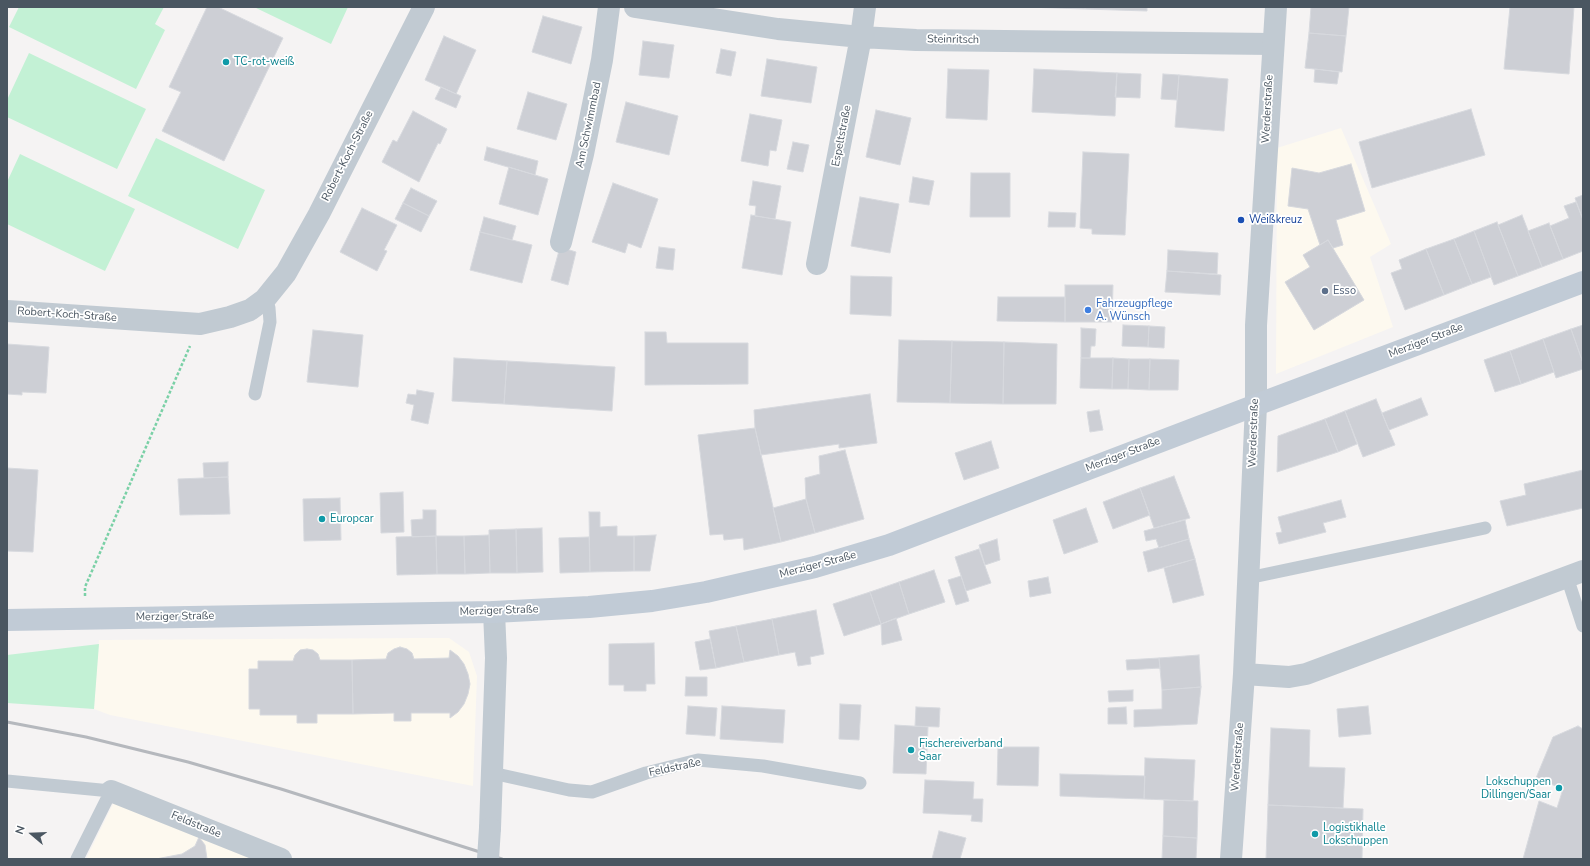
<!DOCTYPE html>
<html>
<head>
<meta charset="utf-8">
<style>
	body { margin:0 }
	#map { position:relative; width:1590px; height:866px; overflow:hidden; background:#f5f3f3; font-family:"Nunito Sans",sans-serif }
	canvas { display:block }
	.frame { position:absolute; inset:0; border:8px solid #4a5661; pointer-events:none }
	.north { position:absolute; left:12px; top:814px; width:40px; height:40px; -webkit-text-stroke:3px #fff; paint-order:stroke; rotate:289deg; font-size:11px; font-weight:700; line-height:16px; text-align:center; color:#4a5661 }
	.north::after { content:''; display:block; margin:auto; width:14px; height:18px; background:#4a5661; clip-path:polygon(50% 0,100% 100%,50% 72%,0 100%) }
</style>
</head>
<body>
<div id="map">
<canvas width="1590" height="866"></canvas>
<div class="frame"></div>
<div class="north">N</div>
</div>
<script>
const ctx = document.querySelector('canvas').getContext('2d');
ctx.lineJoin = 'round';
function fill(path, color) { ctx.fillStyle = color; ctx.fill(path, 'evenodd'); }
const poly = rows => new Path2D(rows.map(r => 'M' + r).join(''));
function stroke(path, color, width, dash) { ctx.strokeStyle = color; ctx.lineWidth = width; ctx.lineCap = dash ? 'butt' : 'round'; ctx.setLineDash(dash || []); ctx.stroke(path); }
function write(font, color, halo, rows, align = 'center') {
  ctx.font = font + ' "Nunito Sans",sans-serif'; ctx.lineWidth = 3.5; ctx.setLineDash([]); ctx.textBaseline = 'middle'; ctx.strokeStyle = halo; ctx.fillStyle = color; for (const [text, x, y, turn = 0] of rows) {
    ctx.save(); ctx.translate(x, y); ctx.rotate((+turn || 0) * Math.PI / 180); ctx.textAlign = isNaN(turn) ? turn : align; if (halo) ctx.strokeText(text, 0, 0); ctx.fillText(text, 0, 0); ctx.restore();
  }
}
const commercial = poly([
	[1341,128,1391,244,1370,257,1393,327,1276,374,1277,148],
	[421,638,449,638,469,652,477,676,473,786,110,715,94,709,99,640],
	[114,802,256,859,86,859]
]);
const green = poly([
	[19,7,164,7,155,24,165,30,136,89,9,27],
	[254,7,348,7,331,44],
	[29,53,146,109,117,169,7,117,7,100],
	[156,138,265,190,238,249,128,196],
	[20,154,135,209,105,271,7,224,7,182],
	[99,644,94,709,7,703,7,655]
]);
const building = poly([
	[207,7,218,7,283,38,224,161,162,131,181,92,169,87,207,7],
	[1026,7,1085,7,1085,9,1026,7],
	[1085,7,1147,7,1147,11,1085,9,1085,7],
	[1311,7,1349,7,1346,36,1309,33,1311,7],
	[1510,7,1574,7,1569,74,1504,69,1510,7],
	[543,16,582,27,571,64,532,52,543,16],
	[1309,33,1346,36,1342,72,1305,68,1309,33],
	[444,36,476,50,456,94,425,80,444,36],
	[643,41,674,45,669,78,639,75,643,41],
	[721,49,736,52,731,76,716,73,721,49],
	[767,59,817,67,811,103,761,96,767,59],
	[948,69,989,70,987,120,946,118,948,69],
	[1034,69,1117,73,1115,116,1032,112,1034,69],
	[1315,69,1339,72,1337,84,1314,82,1315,69],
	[1117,73,1141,74,1140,98,1115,97,1117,73],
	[1163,74,1179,75,1177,100,1161,99,1163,74],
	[1179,75,1228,79,1224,131,1175,127,1179,75],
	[441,87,461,96,456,108,435,99,441,87],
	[528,92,567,104,556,140,517,129,528,92],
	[626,102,678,116,669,155,616,142,626,102],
	[1471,109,1485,155,1372,188,1359,142,1471,109],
	[876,110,911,118,900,165,866,157,876,110],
	[413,111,447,129,440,144,438,143,419,182,382,162,393,140,397,142,413,111],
	[750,114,782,120,776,151,770,150,768,166,741,161,750,114],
	[793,142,809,145,803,172,787,169,793,142],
	[487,147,538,161,535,175,484,160,487,147],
	[1083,152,1129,154,1125,235,1092,234,1092,229,1080,228,1083,152],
	[1351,164,1365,211,1336,220,1343,245,1333,248,1328,240,1320,245,1308,209,1288,206,1292,168,1319,173,1351,164],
	[509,167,548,179,538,215,499,204,509,167],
	[971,173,1010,173,1010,217,970,217,971,173],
	[913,177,934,181,929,205,909,202,913,177],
	[753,181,781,186,775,219,755,216,756,206,749,205,753,181],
	[613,183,658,199,641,248,628,243,625,253,592,242,613,183],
	[411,188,437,201,429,216,403,203,411,188],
	[1583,195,1583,220,1575,198,1583,195],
	[860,197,899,204,890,253,851,246,860,197],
	[1576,202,1583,220,1583,251,1563,259,1550,226,1569,218,1564,206,1576,202],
	[403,203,429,216,421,232,395,219,403,203],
	[362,208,397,225,384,250,387,251,377,271,340,252,362,208],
	[1049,212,1076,213,1075,227,1048,227,1049,212],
	[751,215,791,222,782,275,742,268,751,215],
	[1522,215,1542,267,1518,276,1498,225,1522,215],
	[484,217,516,226,512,240,480,232,484,217],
	[1497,222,1518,276,1494,285,1474,231,1497,222],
	[1549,223,1563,259,1542,267,1528,231,1549,223],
	[1474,231,1491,277,1472,284,1454,239,1474,231],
	[480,232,532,245,522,283,470,270,480,232],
	[1454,239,1472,284,1444,295,1426,249,1454,239],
	[1328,240,1364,300,1314,330,1285,282,1310,267,1303,255,1328,240],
	[560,247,576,252,568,285,551,280,560,247],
	[659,247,675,249,673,270,656,268,659,247],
	[1426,249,1444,295,1405,310,1391,273,1402,269,1399,260,1426,249],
	[1168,250,1218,253,1217,274,1167,271,1168,250],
	[1167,271,1221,275,1220,295,1165,292,1167,271],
	[851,276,892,277,891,316,850,314,851,276],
	[1065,285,1113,285,1112,322,1065,322,1065,285],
	[998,297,1065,297,1065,322,997,321,998,297],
	[1123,325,1149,326,1148,347,1122,346,1123,325],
	[1583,325,1583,363,1571,329,1583,325],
	[1149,326,1165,327,1164,348,1148,347,1149,326],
	[1081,328,1096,329,1095,346,1091,346,1090,358,1081,358,1081,328],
	[1571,329,1583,363,1583,369,1556,378,1543,339,1571,329],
	[313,330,363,335,358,387,307,382,313,330],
	[645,332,666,332,667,343,748,343,748,384,645,385,645,332],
	[1543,339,1554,372,1521,384,1510,351,1543,339],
	[899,340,952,341,950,403,897,402,899,340],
	[952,341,1004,342,1003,404,950,403,952,341],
	[1004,342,1057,344,1056,404,1003,404,1004,342],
	[7,344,49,347,46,393,22,392,22,395,7,394,7,344],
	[1510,351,1521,384,1495,392,1484,360,1510,351],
	[454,358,507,361,504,404,452,401,454,358],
	[1081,358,1113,358,1112,389,1080,388,1081,358],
	[1113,358,1129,359,1128,389,1112,389,1113,358],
	[1129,359,1150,359,1149,390,1128,389,1129,359],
	[1150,359,1179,360,1178,390,1149,390,1150,359],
	[507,361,615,367,612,411,504,404,507,361],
	[417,390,434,393,428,424,411,420,414,405,406,403,408,394,416,395,417,390],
	[870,394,877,443,839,448,839,444,761,455,755,428,754,410,870,394],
	[1421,398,1428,415,1389,430,1382,413,1421,398],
	[1376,399,1395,445,1363,457,1345,411,1376,399],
	[1099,410,1103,430,1090,432,1087,412,1099,410],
	[1345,411,1357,444,1338,452,1325,419,1345,411],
	[1325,419,1338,452,1277,472,1278,436,1325,419],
	[755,428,781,542,744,550,743,538,724,540,723,534,710,535,698,435,755,428],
	[991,441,999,468,964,480,955,453,991,441],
	[845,450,864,519,815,533,806,499,805,478,820,474,819,456,845,450],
	[228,462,228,477,204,478,203,463,228,462],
	[7,468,38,470,33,552,7,551,7,468],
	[1583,470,1583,508,1507,526,1500,501,1526,495,1524,484,1583,470],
	[1174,476,1190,518,1154,528,1140,488,1174,476],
	[228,477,230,514,180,515,178,479,228,477],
	[1140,488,1150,515,1113,529,1103,502,1140,488],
	[403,492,404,532,381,533,380,493,403,492],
	[340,498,341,540,304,541,303,499,340,498],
	[806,499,815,533,781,542,773,508,806,499],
	[1341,500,1346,517,1323,523,1326,532,1279,544,1276,533,1282,532,1278,517,1341,500],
	[1086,508,1098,542,1064,554,1053,520,1086,508],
	[423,510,436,510,436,536,412,537,411,520,423,519,423,510],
	[589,512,600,512,600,527,617,526,617,536,634,536,634,571,590,572,589,512],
	[1185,520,1189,539,1159,548,1156,539,1146,541,1144,531,1185,520],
	[542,528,543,572,517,573,516,529,542,528],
	[516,529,517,573,490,573,489,530,516,529],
	[489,535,490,573,465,574,464,536,489,535],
	[656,535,650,571,634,571,634,536,656,535],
	[436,536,464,536,465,574,437,574,436,536],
	[436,536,437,574,397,575,396,537,436,536],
	[589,537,590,572,560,573,559,538,589,537],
	[997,539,1000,560,985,565,979,545,997,539],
	[1189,539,1195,559,1148,572,1143,552,1189,539],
	[979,549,991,583,966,591,955,557,979,549],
	[1195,559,1204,595,1173,603,1164,568,1195,559],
	[934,570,945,602,909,614,899,582,934,570],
	[961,576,969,601,956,605,948,580,961,576],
	[1048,577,1051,593,1030,597,1028,581,1048,577],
	[899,582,909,614,881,624,870,592,899,582],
	[870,592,881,624,844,636,833,604,870,592],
	[816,610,824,654,810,657,811,664,798,666,795,652,779,655,772,619,816,610],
	[896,618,902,640,882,645,881,624,896,618],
	[772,619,779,655,744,662,736,626,772,619],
	[736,626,744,662,716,668,709,631,736,626],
	[710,639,716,668,700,670,695,642,710,639],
	[654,643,655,684,646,684,646,691,624,691,624,685,609,685,609,644,654,643],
	[400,647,407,649,412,653,414,659,449,658,450,650,458,656,464,664,468,674,470,684,468,694,464,704,458,712,450,718,450,713,411,713,411,721,394,721,394,713,353,714,352,660,386,659,388,653,394,649,400,647],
	[307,649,313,650,318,654,320,660,352,660,353,714,317,714,317,723,297,723,297,715,260,715,260,709,249,709,249,669,258,669,258,661,293,661,295,655,300,650,307,649],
	[1199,655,1201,687,1162,690,1159,658,1199,655],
	[1159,658,1160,668,1127,670,1126,660,1159,658],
	[686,677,707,677,707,696,685,696,686,677],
	[1201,687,1197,724,1134,727,1134,710,1162,709,1162,690,1201,687],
	[1133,690,1133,701,1109,702,1108,691,1133,690],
	[840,704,861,705,859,740,839,739,840,704],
	[688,706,717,708,715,736,686,734,688,706],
	[722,706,785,710,783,743,720,739,722,706],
	[1368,706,1371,734,1339,737,1337,709,1368,706],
	[916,707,940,708,939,727,915,726,916,707],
	[1126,707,1127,724,1108,724,1108,708,1126,707],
	[895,725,928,727,926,774,893,773,895,725],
	[1578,726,1583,729,1583,859,1523,859,1539,801,1557,808,1563,789,1536,778,1553,737,1578,726],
	[1271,728,1310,730,1309,767,1345,768,1343,808,1268,805,1271,728],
	[998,747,1039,747,1038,786,997,785,998,747],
	[1145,758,1195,760,1193,801,1144,799,1145,758],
	[1060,774,1145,776,1144,799,1060,796,1060,774],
	[925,780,974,782,973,799,983,799,982,822,971,821,972,815,923,813,925,780],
	[1164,800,1198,801,1197,838,1163,836,1164,800],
	[1268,805,1363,809,1362,859,1266,859,1268,805],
	[939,831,966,838,960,859,932,859,939,831],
	[1163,836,1197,838,1196,859,1162,859,1163,836],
	[199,837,205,845,207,859,156,859,182,854,195,846,199,837]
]);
const path = poly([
	[85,596,85,587,190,346]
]);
const service = poly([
	[255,394,270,322,269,308,265,299],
	[1567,577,1583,626],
	[1248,578,1485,528],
	[492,773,569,790,592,792,646,773,698,760,763,766,860,783],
	[7,781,111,791,77,859]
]);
const minor = poly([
	[635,7,778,29,861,37,916,40,1272,44],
	[561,242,583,154,602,60,609,7],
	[817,264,861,37,865,7],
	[7,311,200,324,230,317,250,310,265,299,286,273,319,214,424,7],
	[1244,674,1289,677,1306,674,1583,571],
	[111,791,281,859],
	[490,828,496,658,494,612],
	[1231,859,1244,674,1256,405]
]);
const tertiary = poly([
	[1256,405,1256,325,1276,7]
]);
const secondary = poly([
	[7,620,494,612,589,607,652,601,706,592,815,567,889,545,1256,405,1583,282]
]);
const rail = poly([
	[7,722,86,737,188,762,281,789,502,859]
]);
const minorBridge = poly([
	[488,859,490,828]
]);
const markers = [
	[226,62,4,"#0f9aa8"],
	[1241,220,4,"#1a4fb4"],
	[1325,291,4,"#5c6f8a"],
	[1088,310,4,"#3f7fe0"],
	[322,519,4,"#0f9aa8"],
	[911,750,4,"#0f9aa8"],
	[1559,788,4,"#0f9aa8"],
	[1315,834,4,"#0f9aa8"]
];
const streetNames = [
	["Steinritsch",953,40,1],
	["Werderstraße",1268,109,-87],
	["Am Schwimmbad",589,125,-78],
	["Espeltstraße",842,136,-79],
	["Robert-Koch-Straße",348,156,-63],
	["Robert-Koch-Straße",67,315,4],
	["Merziger Straße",1426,341,-21],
	["Werderstraße",1254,433,-88],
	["Merziger Straße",1123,455,-21],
	["Merziger Straße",818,565,-15],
	["Merziger Straße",499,611,-2],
	["Merziger Straße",175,617,-1],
	["Werderstraße",1238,757,-86],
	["Feldstraße",675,768,-12],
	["Feldstraße",196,825,22]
];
const cultureNames = [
	["TC-rot-weiß",234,62],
	["Europcar",330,519],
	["Fischereiverband",919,744],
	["Saar",919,757],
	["Lokschuppen",1551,782,"right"],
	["Dillingen/Saar",1551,795,"right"],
	["Logistikhalle",1323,828],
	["Lokschuppen",1323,841]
];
const transitNames = [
	["Weißkreuz",1249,220]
];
const serviceNames = [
	["Esso",1333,291]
];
const shopNames = [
	["Fahrzeugpflege",1096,304],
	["A. Wünsch",1096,317]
];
fill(commercial, '#fdf9ef');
fill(green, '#c3f1d5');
fill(building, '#cdcfd5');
stroke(building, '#d7d9de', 1);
stroke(path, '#7ad0a6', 2.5, [3, 2]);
stroke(service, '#c1cad2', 13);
stroke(minor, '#c1cad2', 22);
stroke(tertiary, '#c1cad2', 22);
stroke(secondary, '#c1cbd6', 22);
stroke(rail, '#b5b8bd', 3);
stroke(minorBridge, '#c1cad2', 22);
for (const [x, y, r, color] of markers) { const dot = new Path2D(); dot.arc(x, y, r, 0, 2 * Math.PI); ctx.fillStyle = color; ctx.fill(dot); stroke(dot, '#fff', 1.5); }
write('11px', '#4a5661', '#fff', streetNames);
write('11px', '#0d838f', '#fff', cultureNames, 'left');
write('11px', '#164399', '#fff', transitNames, 'left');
write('11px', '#4e5e75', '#fff', serviceNames, 'left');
write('11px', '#366cbe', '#fff', shopNames, 'left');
</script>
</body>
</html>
